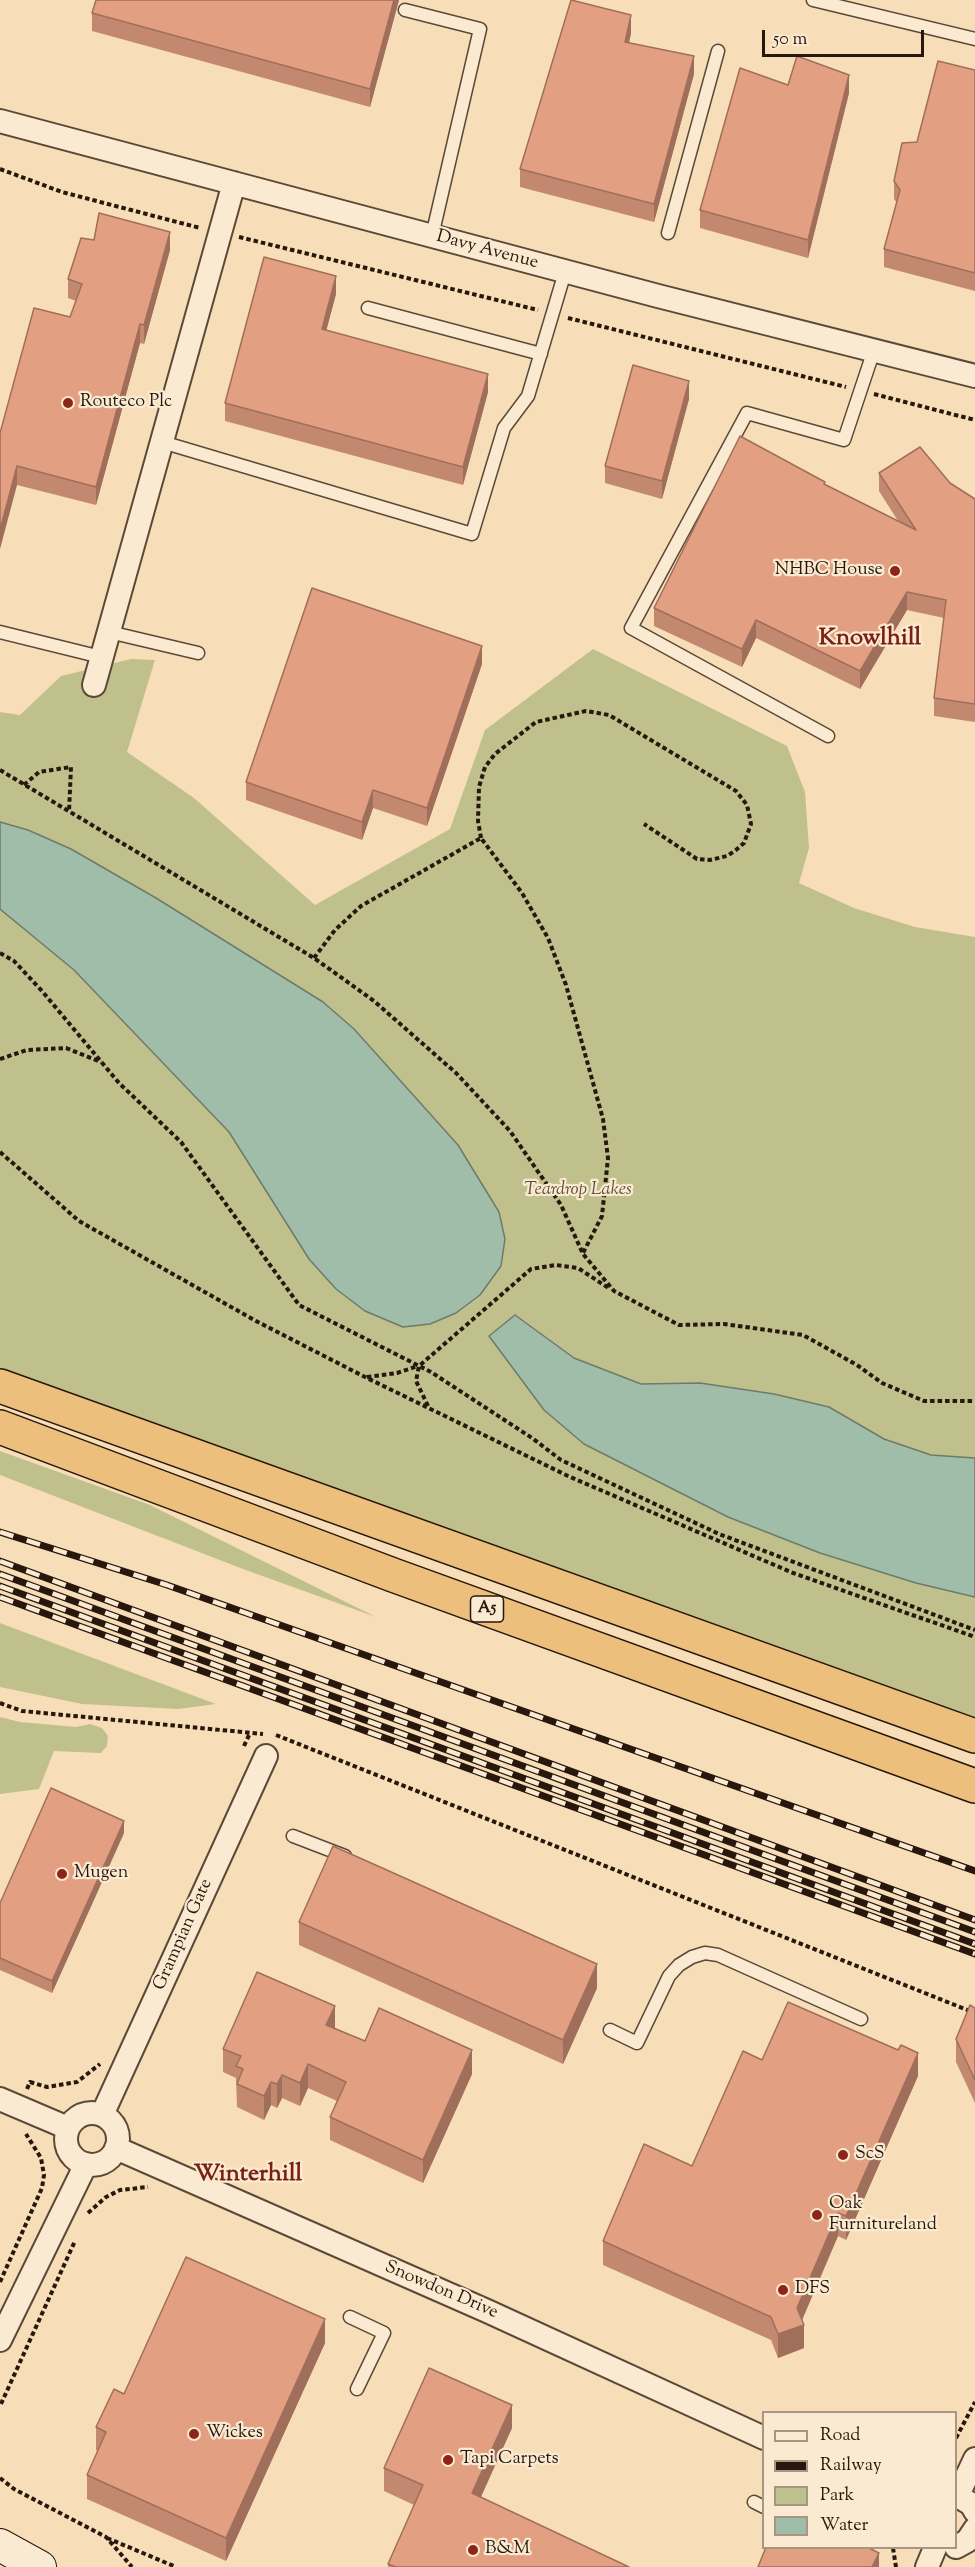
<!DOCTYPE html>
<html>
<head>
<meta charset="utf-8">
<style>
	body { margin:0 }
	#map { position:relative; width:975px; height:2567px; overflow:hidden; background:#f8deb8; font-family:"Sorts Mill Goudy",serif }
	canvas { display:block }
	.legend { position:absolute; left:762px; top:2411px; width:195px; height:138px; box-sizing:border-box; background:#faead1; border:2px solid #a69682; margin:0; padding:8px 10px; list-style:none; font-size:18px; color:#27170c }
	.legend li { display:flex; align-items:center; gap:12px; height:30px }
	.legend b { width:30px; border:2px solid #a69682 }
	.scale { position:absolute; left:762px; top:30px; width:162px; height:27px; box-sizing:border-box; border:3px solid #27170c; border-top:0; padding-left:8px; font-size:18px; line-height:21px; white-space:nowrap; color:#27170c; -webkit-text-stroke:4px #faead1; paint-order:stroke }
</style>
</head>
<body>
<div id="map">
<canvas width="975" height="2567"></canvas>
<ul class="legend">
<li><b style="height:8px;background:#faead1"></b>Road</li>
<li><b style="height:8px;background:#27170c"></b>Railway</li>
<li><b style="height:16px;background:#c0c08c"></b>Park</li>
<li><b style="height:16px;background:#9fbda9"></b>Water</li>
</ul>
<div class="scale">50 m</div>
</div>
<script>
const ctx = document.querySelector('canvas').getContext('2d');
ctx.lineJoin = 'round';
function fill(path, color) { ctx.fillStyle = color; ctx.fill(path, 'evenodd'); }
const poly = rows => new Path2D(rows.map(r => 'M' + r).join(''));
function stroke(path, color, width, dash) { ctx.strokeStyle = color; ctx.lineWidth = width; ctx.lineCap = dash ? 'butt' : 'round'; ctx.setLineDash(dash || []); ctx.stroke(path); }
function write(font, color, halo, rows, align = 'center') {
  ctx.font = font + ' "Sorts Mill Goudy",serif'; ctx.lineWidth = 4.5; ctx.setLineDash([]); ctx.textBaseline = 'middle'; ctx.strokeStyle = halo; ctx.fillStyle = color; for (const [text, x, y, turn = 0] of rows) {
    ctx.save(); ctx.translate(x, y); ctx.rotate((+turn || 0) * Math.PI / 180); ctx.textAlign = isNaN(turn) ? turn : align; if (halo) ctx.strokeText(text, 0, 0); ctx.fillText(text, 0, 0); ctx.restore();
  }
}
const green = poly([
	[593,649,787,746,805,792,809,848,799,883,854,908,915,927,975,937,975,1736,0,1386,0,712,20,715,61,676,131,659,155,660,127,752,194,798,315,905,450,829,485,730],
	[0,1451,150,1505,376,1617,243,1569,0,1475],
	[0,1623,216,1704,178,1709,82,1704,0,1687],
	[0,1717,20,1722,76,1727,90,1724,102,1728,108,1736,107,1746,101,1753,54,1751,39,1789,0,1794]
]);
const water = poly([
	[0,822,28,830,71,849,156,898,323,1002,354,1029,458,1145,499,1212,505,1239,501,1266,480,1295,456,1313,430,1324,403,1327,365,1311,336,1289,309,1259,229,1132,74,970,0,909,0,822],
	[515,1315,574,1358,641,1384,700,1383,774,1394,829,1407,884,1439,931,1455,975,1458,975,1597,916,1583,820,1553,728,1517,584,1444,544,1410,489,1336,515,1315]
]);
const path = poly([
	[0,169,62,192,200,228],
	[239,237,538,310],
	[568,318,846,387],
	[874,394,975,420],
	[0,770,314,958,374,1001,456,1073,510,1131,561,1205,583,1254,614,1291,679,1325,724,1324,803,1335,857,1365,882,1383,924,1401,975,1401],
	[24,785,39,772,71,767,69,812],
	[481,838,478,821,479,787,485,767,495,754,536,722,586,711,609,715,736,791,747,805,751,824,744,843,736,850,727,856,710,860,697,859,644,824],
	[0,953,14,961,42,991,119,1083,181,1142,299,1305,431,1372,532,1438,561,1460,719,1534,975,1630],
	[314,958,335,930,361,906,481,838,522,893,548,938,566,985,603,1119,608,1158,602,1216,583,1253],
	[0,1059,27,1050,66,1048,101,1062],
	[0,1152,79,1221,256,1321,365,1377,568,1476,793,1573,975,1637],
	[367,1377,397,1373,418,1366],
	[428,1406,416,1381,419,1366,531,1269,556,1265,578,1268,610,1289],
	[0,1703,22,1711,263,1734],
	[276,1735,975,2013],
	[244,1746,250,1733],
	[27,2089,30,2082,47,2087,77,2082,100,2064],
	[88,2213,106,2197,120,2190,148,2187],
	[0,2282,42,2188,44,2175,41,2158,26,2134],
	[1,2404,75,2241],
	[956,2438,975,2402],
	[0,2478,14,2489,106,2537,132,2567],
	[107,2538,176,2567],
	[893,2548,896,2567]
]);
const lane = poly([
	[813,0,975,39],
	[405,10,480,29,432,236],
	[668,233,718,51],
	[368,308,541,354],
	[162,442,472,534,504,428,528,396,565,272],
	[0,632,101,657],
	[109,632,198,653],
	[828,736,631,628,747,413,844,440,874,350],
	[293,1836,345,1856],
	[610,2030,637,2043,669,1976,679,1965,692,1957,705,1953,718,1955,861,2019],
	[350,2317,384,2333,357,2389],
	[754,2502,764,2507]
]);
const street = poly([
	[0,121,658,296,975,376],
	[94,685,234,183],
	[0,2099,68,2128],
	'66 2139a26 26 0 1 1 52 0a26 26 0 1 1-52 0Z',
	[102,2115,266,1756],
	[116,2148,487,2311,764,2438],
	[0,2340,86,2164],
	[956,2495,971,2504,975,2511],
	[958,2495,975,2459],
	[956,2547,967,2541,975,2529],
	[927,2567,935,2548]
]);
const secondary = poly([
	[0,2545,40,2567]
]);
const highway = poly([
	[0,1386,975,1736],
	[0,1427,393,1575,975,1786]
]);
const rail = poly([
	[0,1532,167,1585,975,1871],
	[0,1561,975,1920],
	[0,1574,975,1932],
	[0,1586,975,1944],
	[0,1597,975,1954]
]);
const wall = poly([
	[96,0,399,0,370,107,92,31,92,13],
	[631,33,629,43,694,74,654,222,520,187,520,169],
	[975,70,975,291,884,267,884,249,897,203,894,199,894,181,917,142],
	[788,85,849,93,808,258,700,228,700,210],
	[94,240,170,250,144,344,140,343,96,505,17,485,0,433,70,317,76,301,68,298,68,279],
	[336,294,326,330,488,392,463,485,225,421,225,403],
	[689,399,662,499,605,483,605,466],
	[879,473,950,483,975,499,975,722,934,716,934,698,944,618,907,610,860,689,756,638,742,667,654,626,654,608,825,485,898,521,879,491],
	[482,664,427,826,373,808,362,840,246,800,246,782],
	[124,1833,52,1993,0,1970,0,1903],
	[299,1922,597,1988,563,2064,299,1945],
	[975,2008,975,2103,956,2062,956,2039],
	[335,2028,365,2041,472,2074,423,2183,330,2140,330,2117,337,2101,308,2088,300,2106,282,2098,277,2108,271,2105,264,2120,237,2107,236,2078,223,2072,223,2049],
	[762,2060,918,2076,846,2240,838,2236,802,2320,804,2348,778,2358,771,2340,603,2265,603,2241,692,2166],
	[325,2343,226,2561,87,2499,87,2475,98,2451,96,2450,96,2427,124,2394],
	[512,2428,480,2497,629,2567,388,2567,388,2564,414,2505,384,2491,384,2468]
]);
const shadedWall = poly([
	[394,0,399,0,370,107,370,89],
	[631,15,631,33,625,60,625,42],
	[694,56,694,74,654,222,654,204],
	[849,75,849,93,808,258,808,240],
	[170,232,170,250,144,344,144,325],
	[336,276,336,294,322,347,322,329],
	[140,324,140,343,96,505,96,487],
	[488,374,488,392,463,485,463,467],
	[689,381,689,399,662,499,662,481],
	[17,466,17,485,0,549,0,530],
	[907,592,907,610,860,689,860,671],
	[756,620,756,638,742,667,742,649],
	[482,646,482,664,427,826,427,808],
	[373,790,373,808,362,840,362,822],
	[124,1821,124,1833,52,1993,52,1981],
	[597,1964,597,1988,563,2064,563,2040],
	[335,2006,335,2030,326,2025],
	[472,2050,472,2074,423,2183,423,2160],
	[918,2053,918,2076,846,2240,846,2216],
	[308,2064,308,2088,300,2106,300,2083],
	[282,2075,282,2098,277,2108,277,2084],
	[271,2082,271,2105,264,2120,264,2096],
	[838,2213,838,2236,799,2327,804,2325,804,2348,778,2358,778,2334,797,2308],
	[325,2319,325,2343,226,2561,226,2538],
	[512,2405,512,2428,472,2517,472,2493],
	[879,2553,879,2567,872,2567]
]);
const building = poly([
	[96,0,394,0,370,89,92,13,96,0],
	[571,0,631,15,625,42,694,56,654,204,520,169,571,0],
	[797,56,849,75,808,240,700,210,740,68,788,85,797,56],
	[938,61,975,70,975,273,884,249,900,190,894,181,902,143,917,142,938,61],
	[99,213,170,232,144,325,140,324,96,487,17,466,0,530,0,433,34,308,70,317,82,284,68,279,81,238,94,240,99,213],
	[264,257,336,276,322,329,488,374,463,467,225,403,264,257],
	[633,365,689,381,662,481,605,466,633,365],
	[740,436,825,482,824,484,916,530,879,473,920,447,950,483,975,499,975,704,934,698,946,600,907,592,860,671,756,620,742,649,654,608,740,436],
	[312,588,482,646,427,808,373,790,362,822,246,782,312,588],
	[51,1788,124,1821,52,1981,0,1958,0,1903,51,1788],
	[333,1846,597,1964,563,2040,299,1922,333,1846],
	[257,1972,335,2006,326,2025,365,2041,379,2008,472,2050,423,2160,330,2117,346,2082,308,2064,300,2083,282,2075,277,2084,271,2082,264,2096,237,2084,243,2069,236,2066,241,2056,223,2049,257,1972],
	[788,2002,898,2050,901,2045,918,2053,846,2216,838,2213,797,2308,804,2325,778,2334,771,2317,603,2241,644,2144,692,2166,743,2051,762,2060,788,2002],
	[970,2005,975,2008,975,2080,956,2039,970,2005],
	[186,2257,325,2319,226,2538,87,2475,106,2432,96,2427,114,2389,124,2394,186,2257],
	[429,2368,512,2405,472,2493,629,2567,396,2567,388,2564,423,2485,384,2468,429,2368],
	[766,2547,867,2547,879,2553,872,2567,758,2567,766,2547]
]);
const markers = [
	[68,403,6,"#8f2418"],
	[895,571,6,"#8f2418"],
	[62,1874,6,"#8f2418"],
	[843,2155,6,"#8f2418"],
	[817,2215,6,"#8f2418"],
	[783,2290,6,"#8f2418"],
	[194,2434,6,"#8f2418"],
	[448,2460,6,"#8f2418"],
	[473,2550,6,"#8f2418"]
];
const shields = [
	[487,1609,33]
];
const shieldNames = [
	["A5",487,1609]
];
const streetNames = [
	["Davy Avenue",487,251,15],
	["Grampian Gate",184,1935,-66],
	["Snowdon Drive",441,2291,23]
];
const poiNames = [
	["Routeco Plc",80,403],
	["NHBC House",883,571,"right"],
	["Mugen",74,1874],
	["ScS",855,2155],
	["Oak",829,2205],
	["Furnitureland",829,2226],
	["DFS",795,2290],
	["Wickes",206,2434],
	["Tapi Carpets",460,2460],
	["B&M",485,2550]
];
const parkNames = [
	["Teardrop Lakes",578,1191]
];
const districtNames = [
	["Knowlhill",870,640],
	["Winterhill",248,2176]
];
fill(green, '#c0c08c');
fill(water, '#9fbda9');
stroke(water, '#6f7b6a', 1.5);
stroke(lane, '#5b4937', 15);
stroke(street, '#5b4937', 26);
stroke(secondary, '#27170c', 34);
stroke(highway, '#27170c', 36);
stroke(path, '#27170c', 4, [4.5, 3]);
stroke(lane, '#faead1', 12);
stroke(street, '#faead1', 22);
stroke(secondary, '#faead1', 32);
stroke(highway, '#ecbf7c', 33);
stroke(rail, '#27170c', 7);
stroke(rail, '#faead1', 4.5, [14]);
fill(wall, '#c38970');
fill(shadedWall, '#9f6f5b');
fill(building, '#e39f82');
stroke(building, '#9f6f5b', 1.5);
for (const [x, y, r, color] of markers) { const dot = new Path2D(); dot.arc(x, y, r, 0, 2 * Math.PI); ctx.fillStyle = color; ctx.fill(dot); stroke(dot, '#faead1', 2); }
for (const [x, y, w] of shields) { const box = new Path2D(); box.roundRect(x - w / 2, y - 13, w, 26, 4.5); ctx.fillStyle = '#faead1'; ctx.fill(box); stroke(box, '#27170c', 1.5); }
write('bold 16px', '#27170c', null, shieldNames);
write('18px', '#27170c', '#faead1', streetNames);
write('18px', '#27170c', '#faead1', poiNames, 'left');
write('italic 18px', '#5d5239', '#faead1', parkNames);
write('bold 24px', '#7a1f14', '#faead1', districtNames);
</script>
</body>
</html>
